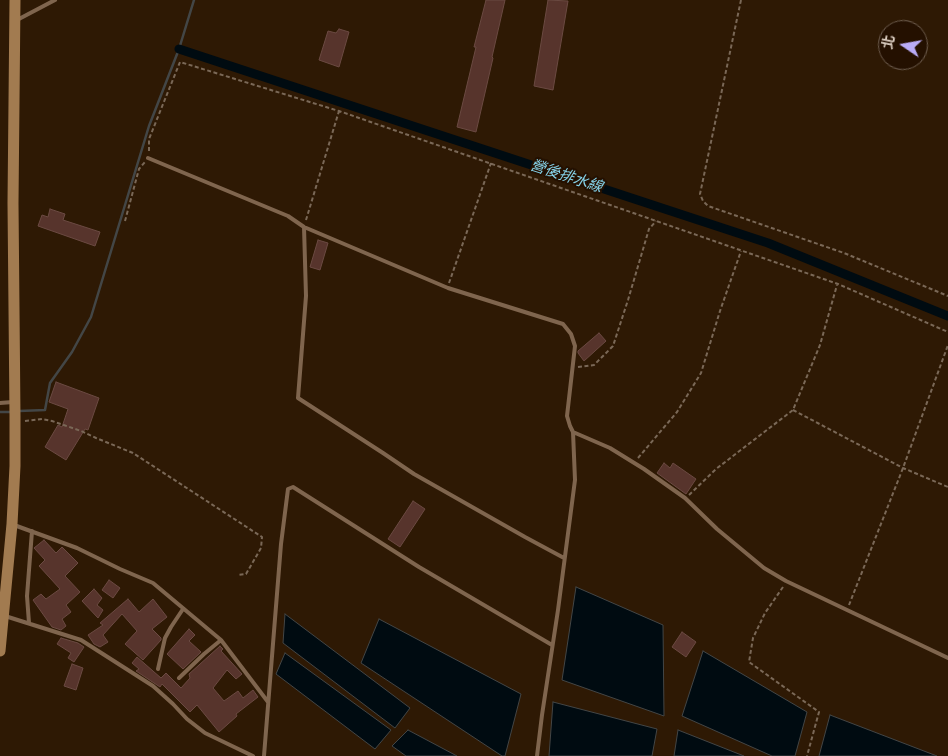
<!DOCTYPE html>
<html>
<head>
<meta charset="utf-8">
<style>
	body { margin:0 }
	#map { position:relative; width:948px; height:756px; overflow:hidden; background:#2e1904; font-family:"Sofia Sans Condensed","Noto Sans TC",sans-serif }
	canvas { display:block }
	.north { position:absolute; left:878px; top:20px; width:50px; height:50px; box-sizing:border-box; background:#241000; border:1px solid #6e5d4e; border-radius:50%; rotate:282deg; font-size:14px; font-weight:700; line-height:20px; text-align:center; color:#ded0c3 }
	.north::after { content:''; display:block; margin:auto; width:18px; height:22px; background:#b9abf7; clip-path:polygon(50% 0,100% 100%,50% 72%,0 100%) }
</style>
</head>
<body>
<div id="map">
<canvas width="948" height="756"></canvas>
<div class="north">北</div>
</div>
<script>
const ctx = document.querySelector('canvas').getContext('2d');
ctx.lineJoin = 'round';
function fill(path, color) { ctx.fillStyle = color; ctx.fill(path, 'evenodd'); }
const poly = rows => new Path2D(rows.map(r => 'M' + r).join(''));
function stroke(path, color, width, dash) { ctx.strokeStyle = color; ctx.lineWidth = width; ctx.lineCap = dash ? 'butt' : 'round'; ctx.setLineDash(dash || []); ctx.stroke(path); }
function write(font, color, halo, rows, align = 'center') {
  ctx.font = font + ' "Sofia Sans Condensed","Noto Sans TC",sans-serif'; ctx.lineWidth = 4; ctx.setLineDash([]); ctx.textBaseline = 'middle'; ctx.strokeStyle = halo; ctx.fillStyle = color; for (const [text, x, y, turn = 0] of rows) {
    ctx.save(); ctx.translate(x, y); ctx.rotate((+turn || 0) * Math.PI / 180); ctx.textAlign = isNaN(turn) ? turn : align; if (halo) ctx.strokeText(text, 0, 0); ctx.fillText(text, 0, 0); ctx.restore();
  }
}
const water = poly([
	[576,587,663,625,664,716,562,680,576,587],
	[285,614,410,708,395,728,283,643,285,614],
	[379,619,521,694,505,756,502,756,361,663,379,619],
	[703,651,807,712,795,756,772,756,682,716,703,651],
	[285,653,391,730,375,749,276,674,285,653],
	[553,702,657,729,652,756,549,756,553,702],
	[830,715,937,756,819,756,830,715],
	[408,730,457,756,406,756,392,746,408,730],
	[678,730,744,756,674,756,678,730]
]);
const stream = poly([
	[19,411,45,410,50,383,72,352,91,317,149,126,179,49,194,0],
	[0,412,11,412]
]);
const canal = poly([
	[179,49,768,243,948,316]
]);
const building = poly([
	[486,0,505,0,492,57,493,58,476,132,457,127,476,47,474,47,486,0],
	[548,0,568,1,553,90,534,86,548,0],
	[339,29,349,32,339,67,319,60,328,31,336,33,339,29],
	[50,209,65,214,63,220,100,232,95,246,38,226,42,215,48,217,50,209],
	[318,240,328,243,320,270,310,267,318,240],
	[599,333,606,341,584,361,578,353,578,351,599,333],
	[56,382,99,398,88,430,85,429,66,460,45,447,58,425,62,427,68,409,49,402,56,382],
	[664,463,670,468,673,463,696,479,686,494,657,473,664,463],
	[413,501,425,509,400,547,388,539,413,501],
	[44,540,56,553,62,547,78,563,65,576,80,592,66,605,71,612,62,619,66,626,61,630,52,627,33,600,41,594,46,599,60,589,39,566,45,560,34,548,44,540],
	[109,580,120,588,113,598,102,590,109,580],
	[94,589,102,598,97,605,103,610,98,618,82,601,94,589],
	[128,599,139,612,153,599,167,617,152,629,161,638,161,640,143,660,125,644,137,631,122,614,103,635,108,642,100,647,94,644,88,635,103,625,100,623,128,599],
	[189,629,195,635,189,641,201,652,183,669,167,654,189,629],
	[682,632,696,642,686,657,672,647,682,632],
	[61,638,78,643,84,647,74,662,68,658,71,653,57,644,61,638],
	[220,646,223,649,221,651,242,674,236,679,227,670,213,688,224,701,238,691,243,698,253,690,258,697,236,714,237,716,219,732,197,705,190,712,162,684,160,687,136,671,139,669,132,663,137,657,161,678,166,673,181,688,190,678,189,674,220,646],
	[72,664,83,668,76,690,64,686,72,664]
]);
const path = poly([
	[741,0,700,194,703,201,708,206,844,253,948,296],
	[149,151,149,139,180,62,339,111,838,284,948,332],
	[306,220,339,111],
	[125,221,139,169,145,162],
	[449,283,491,163],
	[578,367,594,365,613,346,628,300,649,229,656,221],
	[793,410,903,468,948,487],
	[25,421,42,419,52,421,81,431,96,438,133,453,262,537,261,548,246,574,238,575],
	[638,458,677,412,701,373,720,311,741,251],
	[689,495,716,469,793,410,820,345,837,285],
	[783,587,765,613,753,638,749,662,819,712,807,756],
	[849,605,903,468,948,345]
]);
const lane = poly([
	[17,20,55,0],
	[148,158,288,216,304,227,448,288,563,324,571,334,575,346,567,416,570,426,573,432,610,448,644,469,685,498,717,529,764,568,786,581,948,658],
	[304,227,306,296,298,398,383,453,414,474,525,537,564,558],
	[0,403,13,402],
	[14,525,77,548,120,569,153,583,221,640,268,702],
	[5,616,81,640,153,686,173,704,187,719,205,733,253,756],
	[29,623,27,596,32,531],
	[158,669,165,638,171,627,183,609],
	[179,678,204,654,221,640],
	[264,756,281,544,288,489,293,487,419,567,552,645],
	[537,756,542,715,558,610,575,480,573,432]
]);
const secondary = poly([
	[0,651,12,524,15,466,15,416,13,203,15,0]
]);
const waterNames = [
	["營後排水線",566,177,18]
];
fill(water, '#000b11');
stroke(water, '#434646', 1);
stroke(stream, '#434646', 2.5);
stroke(canal, '#000b11', 9);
fill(building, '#57342c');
stroke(building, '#6b4a42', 1);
stroke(path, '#7a6857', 2, [4, 2.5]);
stroke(lane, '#7f654e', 4);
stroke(secondary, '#a27b50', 11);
write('italic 15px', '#85d2e8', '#241000', waterNames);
</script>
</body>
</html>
